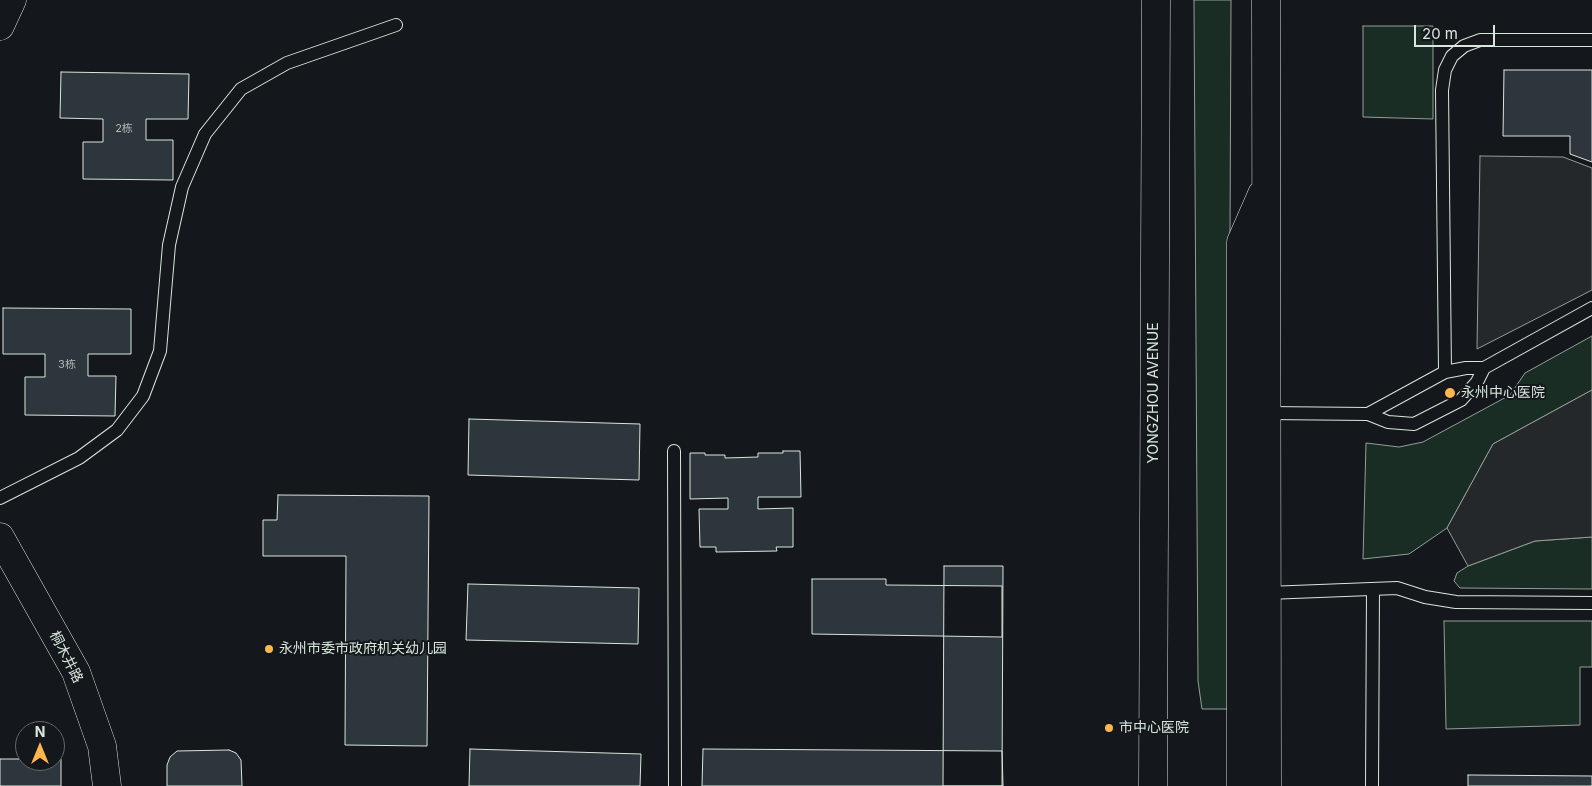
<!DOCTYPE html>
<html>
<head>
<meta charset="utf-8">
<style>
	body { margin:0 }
	#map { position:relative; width:1592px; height:786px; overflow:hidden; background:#14181c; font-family:Inter,sans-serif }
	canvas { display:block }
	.north { position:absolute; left:15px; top:721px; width:50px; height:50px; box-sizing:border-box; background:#14181c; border:1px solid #626a69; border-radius:50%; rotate:0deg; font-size:14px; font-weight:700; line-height:20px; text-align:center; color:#d8e6dc }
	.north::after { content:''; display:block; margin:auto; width:18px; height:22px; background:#ffb74d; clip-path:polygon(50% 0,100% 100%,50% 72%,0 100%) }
	.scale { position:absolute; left:1414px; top:25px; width:81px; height:22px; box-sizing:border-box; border:2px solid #d8e6dc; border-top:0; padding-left:6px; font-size:15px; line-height:18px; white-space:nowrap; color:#d8e6dc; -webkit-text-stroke:4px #14181c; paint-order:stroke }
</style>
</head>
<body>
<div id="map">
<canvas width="1592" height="786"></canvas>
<div class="north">N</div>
<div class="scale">20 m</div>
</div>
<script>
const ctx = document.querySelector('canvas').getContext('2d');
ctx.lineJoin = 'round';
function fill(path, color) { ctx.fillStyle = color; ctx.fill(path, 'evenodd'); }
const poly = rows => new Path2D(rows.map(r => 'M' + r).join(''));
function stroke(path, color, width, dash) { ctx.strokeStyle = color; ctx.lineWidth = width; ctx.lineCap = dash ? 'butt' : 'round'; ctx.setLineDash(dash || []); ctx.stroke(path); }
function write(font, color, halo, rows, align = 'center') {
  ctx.font = font + ' Inter,"Noto Sans SC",sans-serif'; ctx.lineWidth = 4; ctx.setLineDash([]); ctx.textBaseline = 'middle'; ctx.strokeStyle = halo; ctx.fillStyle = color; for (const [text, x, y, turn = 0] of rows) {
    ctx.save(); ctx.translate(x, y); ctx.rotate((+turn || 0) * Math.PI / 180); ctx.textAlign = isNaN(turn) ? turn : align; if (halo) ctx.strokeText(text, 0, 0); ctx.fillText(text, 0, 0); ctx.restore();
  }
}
const green = poly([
	[1194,0,1231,0,1228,709,1202,709,1198,681,1194,0],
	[1363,26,1433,26,1433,119,1363,117,1363,26],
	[1592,336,1592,390,1493,444,1447,528,1409,554,1363,559,1366,443,1399,447,1423,442,1510,395,1525,373,1592,336],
	[1592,537,1592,589,1460,588,1454,581,1457,573,1468,566,1535,541,1592,537],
	[1444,621,1592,621,1592,667,1580,667,1580,725,1446,729,1444,621]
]);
const parking = poly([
	[1480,156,1563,157,1592,168,1592,290,1477,349,1480,156],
	[1592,390,1592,537,1535,541,1468,566,1447,528,1493,444,1592,390]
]);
const building = poly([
	[1504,70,1592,70,1592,162,1570,154,1570,136,1503,136,1504,70],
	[61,72,189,74,188,119,146,119,146,140,173,140,173,180,83,179,83,142,103,142,103,119,60,118,61,72],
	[3,308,131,309,131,354,88,354,88,376,116,376,115,416,25,415,25,377,45,377,45,354,3,354,3,308],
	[469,419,640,424,639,480,468,475,469,419],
	[783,451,800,451,801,497,758,497,758,509,793,508,793,547,776,547,777,551,716,552,716,547,700,547,699,509,728,509,728,498,690,499,690,453,705,453,705,455,725,455,725,458,758,457,758,453,783,453,783,451],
	[278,495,429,496,427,746,345,745,346,556,263,556,263,520,277,520,278,495],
	[944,566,1003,566,1002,786,943,786,944,566],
	[812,579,886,579,886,585,1002,586,1002,637,812,634,812,579],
	[468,584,639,588,638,644,466,640,468,584],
	[470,749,641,754,640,786,469,786,470,749],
	[703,749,1002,751,1003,786,702,786,703,749],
	[229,750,236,753,241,760,242,786,167,786,167,765,170,757,177,751,229,750],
	[0,759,25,759,25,761,55,761,55,759,61,759,61,786,0,786,0,759],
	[1468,775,1592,776,1592,786,1468,786,1468,775]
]);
const service = poly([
	[1445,372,1442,90,1445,70,1452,56,1464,46,1480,40,1592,40],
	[1267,413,1368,414,1388,422,1414,424,1461,400,1477,382,1484,368,1592,308],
	[1368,414,1445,372,1466,368,1484,368],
	[674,451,675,786],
	[0,498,79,458,117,430,143,396,160,351,169,245,182,187,205,134,241,89,287,63,396,25],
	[1267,593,1397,588,1425,597,1456,602,1592,603],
	[1372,786,1373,589]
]);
const tertiary = poly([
	[0,26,12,0],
	[0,537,76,672,102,746,107,786]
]);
const primary = poly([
	[1266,0,1267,786],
	[1153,786,1156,0],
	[1241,786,1241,242,1262,194]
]);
const markers = [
	[1450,393,6,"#ffb74d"],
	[269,649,5,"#ffb74d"],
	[1109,728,5,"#ffb74d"]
];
const numberNames = [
	["2栋",124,129],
	["3栋",67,365]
];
const streetNames = [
	["YONGZHOU AVENUE",1154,393,-90],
	["桐木井路",66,657,63]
];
const poiNames = [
	["永州中心医院",1461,393],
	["永州市委市政府机关幼儿园",279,649],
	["市中心医院",1119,728]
];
fill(green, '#1a2d24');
stroke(green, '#939e99', 1);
fill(parking, '#24282b');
stroke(parking, '#939e99', 1);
fill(building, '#2c363c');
stroke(building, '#d8e6dc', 1);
stroke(service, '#d8e6dc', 14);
stroke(tertiary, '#d8e6dc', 29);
stroke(primary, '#d8e6dc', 29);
stroke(service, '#14181c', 12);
stroke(tertiary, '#14181c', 28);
stroke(primary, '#14181c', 28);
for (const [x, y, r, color] of markers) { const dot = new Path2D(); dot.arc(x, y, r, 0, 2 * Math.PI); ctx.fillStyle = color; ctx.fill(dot); stroke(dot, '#14181c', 2); }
write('11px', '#adbab4', null, numberNames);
write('14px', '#d8e6dc', '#14181c', streetNames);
write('14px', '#d8e6dc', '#14181c', poiNames, 'left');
</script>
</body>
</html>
